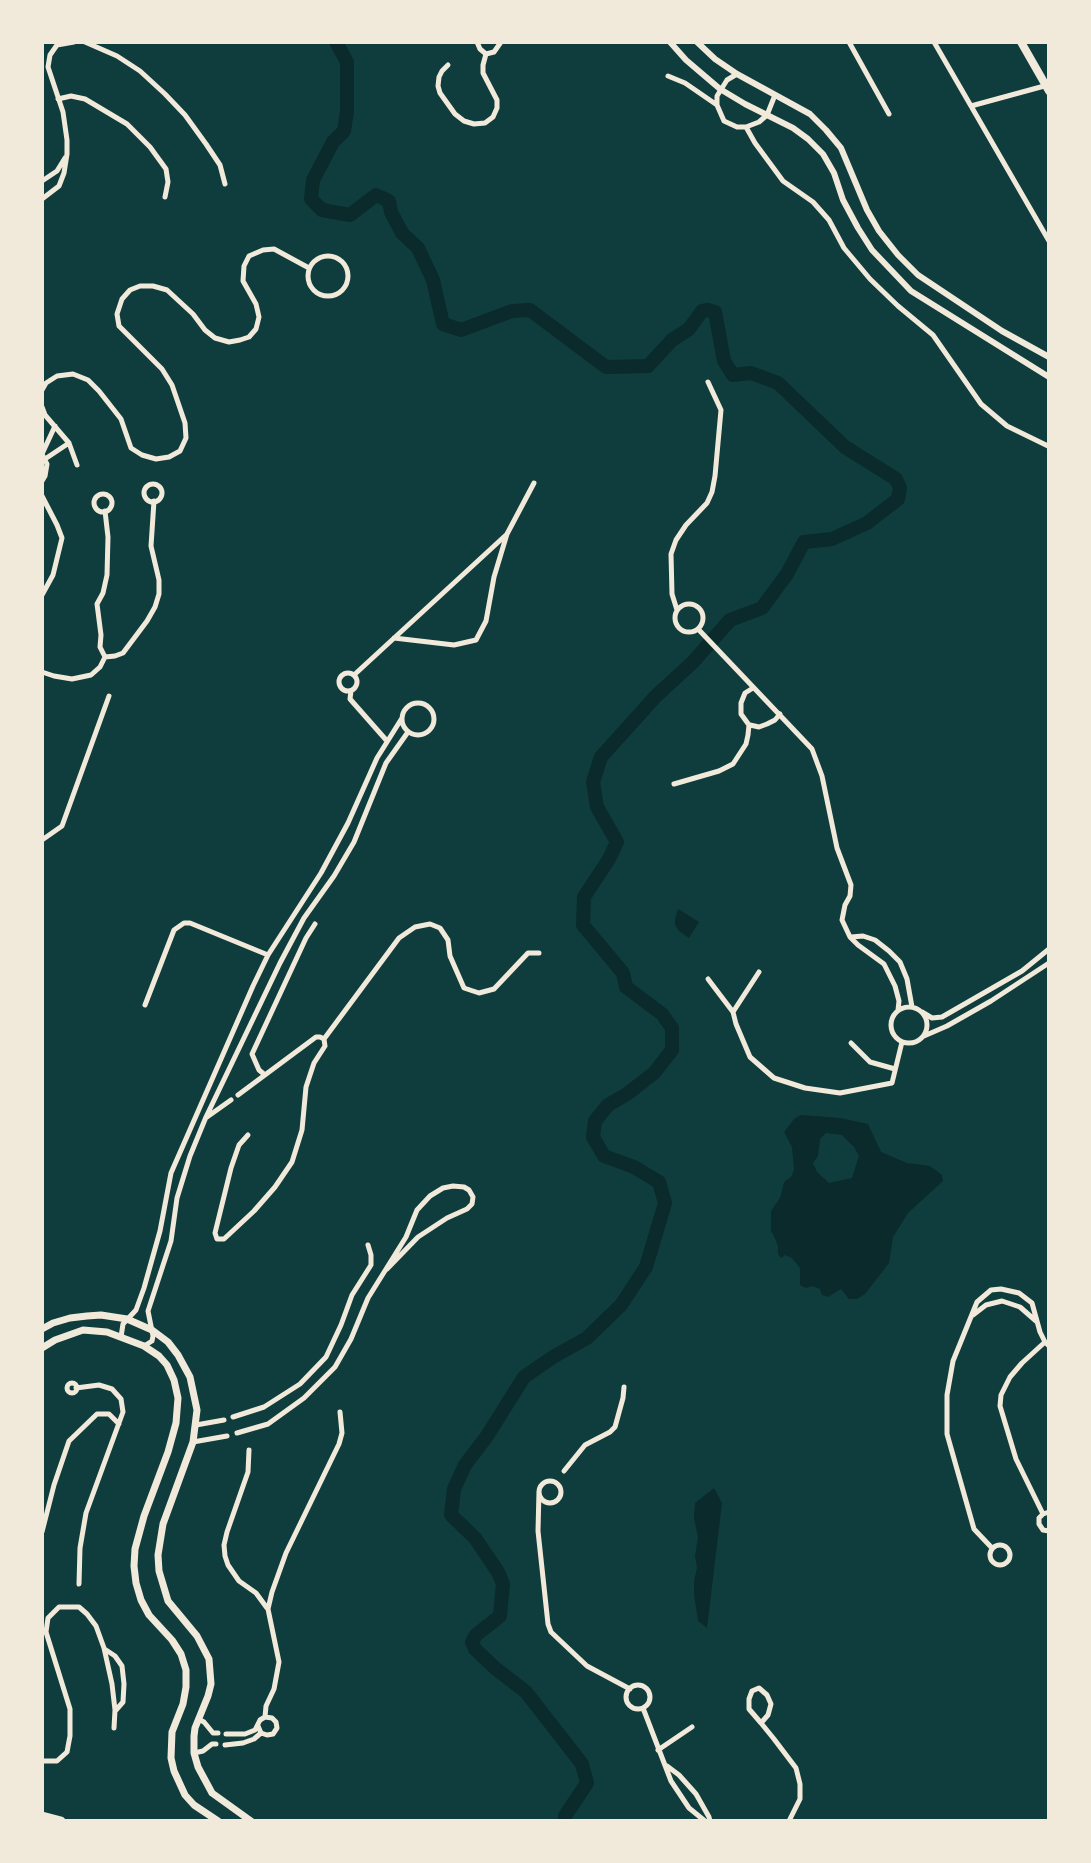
<!DOCTYPE html>
<html>
<head>
<meta charset="utf-8">
<style>
	body { margin:0 }
	#map { position:relative; width:1091px; height:1863px; overflow:hidden; background:#0f3d3e; font-family:"Source Sans 3",sans-serif }
	canvas { display:block }
	.frame { position:absolute; inset:0; border:44px solid #f1e9da; pointer-events:none }
</style>
</head>
<body>
<div id="map">
<canvas width="1091" height="1863"></canvas>
<div class="frame"></div>
</div>
<script>
const ctx = document.querySelector('canvas').getContext('2d');
ctx.lineJoin = 'round';
function fill(path, color) { ctx.fillStyle = color; ctx.fill(path, 'evenodd'); }
const poly = rows => new Path2D(rows.map(r => 'M' + r).join(''));
function stroke(path, color, width, dash) { ctx.strokeStyle = color; ctx.lineWidth = width; ctx.lineCap = dash ? 'butt' : 'round'; ctx.setLineDash(dash || []); ctx.stroke(path); }
const water = poly([
	[678,909,699,922,689,938,679,931,675,925,675,919],
	[801,1115,840,1118,868,1124,881,1152,907,1163,930,1166,942,1175,943,1181,908,1213,893,1237,889,1263,865,1294,857,1299,849,1299,841,1289,828,1297,822,1295,820,1289,812,1286,806,1288,800,1285,800,1268,792,1258,785,1255,781,1258,778,1254,778,1246,773,1234,771,1232,771,1211,780,1198,784,1182,791,1177,794,1170,792,1147,784,1132,795,1118],
	[826,1133,842,1135,854,1147,859,1156,852,1178,829,1183,817,1172,813,1163,818,1156,820,1139],
	[714,1488,722,1503,707,1628,698,1621,694,1594,694,1581,697,1568,695,1556,698,1537,694,1518,695,1503]
]);
const river = poly([
	[336,42,347,62,347,111,344,131,333,142,313,180,311,199,322,210,350,215,376,195,389,201,391,212,402,233,418,248,433,280,443,324,461,330,512,311,530,310,606,367,648,366,672,340,689,329,702,311,708,310,715,312,724,361,733,375,751,373,778,383,845,447,896,479,900,488,898,499,867,523,832,539,804,542,787,574,762,608,730,620,693,662,656,696,601,757,593,782,597,807,617,842,609,859,584,897,583,925,623,973,626,987,662,1014,672,1028,672,1050,654,1073,627,1094,608,1105,595,1121,593,1137,604,1156,634,1167,659,1182,665,1203,646,1267,621,1305,587,1338,553,1357,524,1377,487,1436,465,1465,454,1489,451,1515,475,1538,498,1572,503,1584,500,1616,476,1635,472,1642,475,1649,495,1668,526,1692,582,1764,587,1783,565,1816,565,1821]
]);
const minor = poly([
	[85,42,117,56,140,71,165,94,185,115,206,144,220,165,225,184],
	[477,42,480,49,486,54],
	[849,42,889,114],
	[934,42,1049,241],
	[486,54,494,52,501,42],
	[448,65,442,71,439,77,438,86,440,93,455,114,464,121,474,124,485,123,493,117,497,108,497,100,483,73,483,65,486,54],
	[737,74,727,80,717,96,717,105,724,121,737,127,746,127,759,122,767,115,775,95],
	[668,76,685,83,717,105],
	[58,99,71,96,85,99,127,124,150,147,166,169,168,182,165,197],
	[971,106,1048,85],
	[746,127,755,143,783,181,813,202,829,220,844,248,870,279,898,306,933,335,981,404,1007,426,1048,446],
	[42,181,57,171,65,158],
	[42,199,59,186,64,173,67,154,67,140,63,112,48,67,50,55,57,45,74,42],
	'308 276a20 20 0 1 1 40 0a20 20 0 1 1-40 0Z',
	[42,390,46,383,57,376,73,374,88,380,99,391,121,419,131,448,142,455,156,459,169,457,180,451,186,438,185,423,172,385,162,369,119,326,117,314,122,299,130,290,140,286,153,286,167,290,193,314,205,330,215,338,229,342,240,340,249,337,256,329,259,317,256,304,243,281,244,266,249,256,263,250,274,249,309,268],
	[42,407,45,415,69,443,77,465],
	[45,459,69,443],
	[42,481,45,476,47,464,42,454,55,426],
	'144 493a9 9 0 1 1 18 0a9 9 0 1 1-18 0Z',
	'94 503a9 9 0 1 1 18 0a9 9 0 1 1-18 0Z',
	[42,496,57,525,62,538,53,575,42,595],
	'675 618a14 14 0 1 1 28 0a14 14 0 1 1-28 0Z',
	[677,610,672,594,671,554,676,540,686,525,707,503,712,492,715,476,721,410,708,382],
	[699,630,812,749,822,776,837,848,851,885,850,896,845,905,842,920,850,937,858,945,884,964,895,986,899,1001,898,1010],
	[394,638,454,645,476,640,486,621,494,577,507,534,534,483],
	[105,657,115,656,123,653,147,621,155,607,159,594,159,580,151,546,154,501],
	[42,672,54,676,72,679,91,675,100,667,105,657,100,647,101,635,97,604,103,593,107,575,108,537,105,511],
	'339 682a9 9 0 1 1 18 0a9 9 0 1 1-18 0Z',
	[354,675,506,535],
	[351,691,350,699,387,741],
	'402 719a16 16 0 1 1 32 0a16 16 0 1 1-32 0Z',
	[750,725,759,727,767,724,775,720,780,714],
	[674,784,719,771,733,764,746,744,748,735,749,725,741,714,741,703,745,693,753,688],
	[42,840,62,826,109,696],
	[851,937,863,936,875,940,889,951,900,962,907,979,912,1007],
	[708,979,733,1012,736,1024,750,1057,774,1078,805,1088,840,1093,892,1083,902,1042],
	[145,1005,174,930,184,923,190,923,268,955],
	'891 1025a18 18 0 1 1 36 0a18 18 0 1 1-36 0Z',
	[733,1012,759,972],
	[922,1012,932,1018,942,1017,1022,971,1049,949],
	[924,1036,947,1026,991,1001,1049,963],
	[851,1043,870,1062,895,1069],
	[265,1075,259,1070,252,1054,306,938,315,924],
	[238,1095,316,1037,320,1037,324,1039],
	[207,1117,231,1100],
	[248,1135,239,1145,231,1168,215,1233,217,1239,224,1239,254,1211,275,1187,292,1162,302,1130,306,1087,314,1063,325,1046,324,1039,399,938,415,927,430,924,440,928,448,940,450,956,464,988,479,993,494,989,528,953,539,953],
	[973,1315,986,1305,1002,1301,1020,1307,1036,1321],
	[121,1337,123,1324,136,1310,144,1288,160,1231,171,1173,253,986,268,955,321,873,348,823,377,758,402,718],
	[144,1346,152,1341,153,1336,148,1311,171,1241,177,1198,190,1156,206,1117,280,963,304,918,334,876,354,842,386,763,408,732],
	'67 1388a5 5 0 1 1 10 0a5 5 0 1 1-10 0Z',
	[76,1388,99,1385,112,1389,121,1399,123,1412,86,1513,80,1548,79,1584],
	[233,1417,264,1407,300,1384,326,1357,341,1325,352,1295,371,1265,371,1255,368,1245],
	[196,1425,224,1420],
	[237,1433,268,1424,304,1398,335,1367,351,1339,368,1298,406,1237,417,1210,430,1196,443,1188,453,1186,464,1187,469,1190,473,1197,472,1204,467,1209,447,1218,418,1237,387,1269],
	[193,1442,227,1436],
	[249,1450,248,1472,227,1532,224,1545,225,1556,228,1565,239,1581,256,1593,267,1608],
	[564,1471,585,1445,610,1432,615,1427,623,1398,624,1387],
	'539 1492a11 11 0 1 1 22 0a11 11 0 1 1-22 0Z',
	[539,1491,538,1531,548,1624,551,1632,587,1666,630,1689],
	[1049,1512,1043,1514,1039,1518,1039,1524,1043,1530,1049,1531],
	[1043,1514,1016,1459,1000,1406,1001,1395,1010,1377,1022,1363,1045,1342],
	[42,1532,54,1485,69,1441,97,1414,109,1414,119,1424],
	'990 1555a10 10 0 1 1 20 0a10 10 0 1 1-20 0Z',
	[992,1548,974,1529,947,1434,947,1395,953,1361,977,1302,991,1290,1001,1289,1019,1293,1032,1303,1040,1332,1045,1342,1049,1346],
	[106,1650,115,1656,122,1666,124,1684,123,1702,116,1710],
	'626 1697a12 12 0 1 1 24 0a12 12 0 1 1-24 0Z',
	[643,1708,671,1781,689,1808,705,1821],
	[265,1717,266,1706,274,1689,279,1662,268,1609,272,1592,286,1553,339,1444,342,1433,340,1412],
	[198,1719,204,1722,213,1733,218,1733],
	[761,1723,768,1715,771,1704,767,1695,759,1688,752,1691,749,1699,749,1709,761,1723,774,1739,796,1768,800,1784,800,1799,789,1821],
	[226,1734,245,1734,255,1730,260,1720,265,1717,272,1718,276,1722,277,1728,273,1734,267,1735,261,1733,258,1726],
	[225,1745,243,1743,254,1739,261,1733],
	[658,1750,692,1727],
	[194,1753,203,1751,212,1744,216,1744],
	[42,1761,57,1761,67,1752,70,1736,70,1709,46,1632,48,1618,59,1607,79,1607,87,1614,96,1626,104,1648,112,1684,115,1710,114,1728],
	[667,1766,679,1775,696,1794,709,1817,710,1821]
]);
const tertiary = poly([
	[670,42,686,60,720,89,745,104,793,128,808,139,823,154,834,173,843,200,858,228,872,250,911,291,1049,377],
	[697,42,715,59,737,74,810,114,826,130,841,148,867,210,879,231,898,255,918,275,1002,331,1049,357]
]);
const secondary = poly([
	[42,1329,53,1323,70,1318,87,1316,101,1315,127,1319,152,1330,168,1342,178,1355,190,1377,197,1410,193,1442,163,1524,158,1555,159,1571,168,1601,197,1636,209,1659,211,1684,208,1696,195,1728,194,1736,194,1753,198,1767,212,1793,251,1821],
	[42,1348,55,1340,83,1330,107,1332,144,1346,159,1356,167,1365,174,1380,178,1398,176,1423,168,1452,144,1516,135,1549,134,1566,136,1583,141,1600,149,1615,172,1640,181,1654,186,1670,186,1687,183,1704,172,1732,171,1758,174,1771,185,1795,194,1805,218,1821]
]);
const primary = poly([
	[1021,42,1049,91]
]);
const motorway = poly([
	[42,1816,61,1821]
]);
fill(water, '#0a2a2b');
stroke(river, '#0a2a2b', 14);
stroke(minor, '#f1e9da', 5);
stroke(tertiary, '#f1e9da', 6);
stroke(secondary, '#f1e9da', 7);
stroke(primary, '#f1e9da', 8);
stroke(motorway, '#f1e9da', 9);
</script>
</body>
</html>
